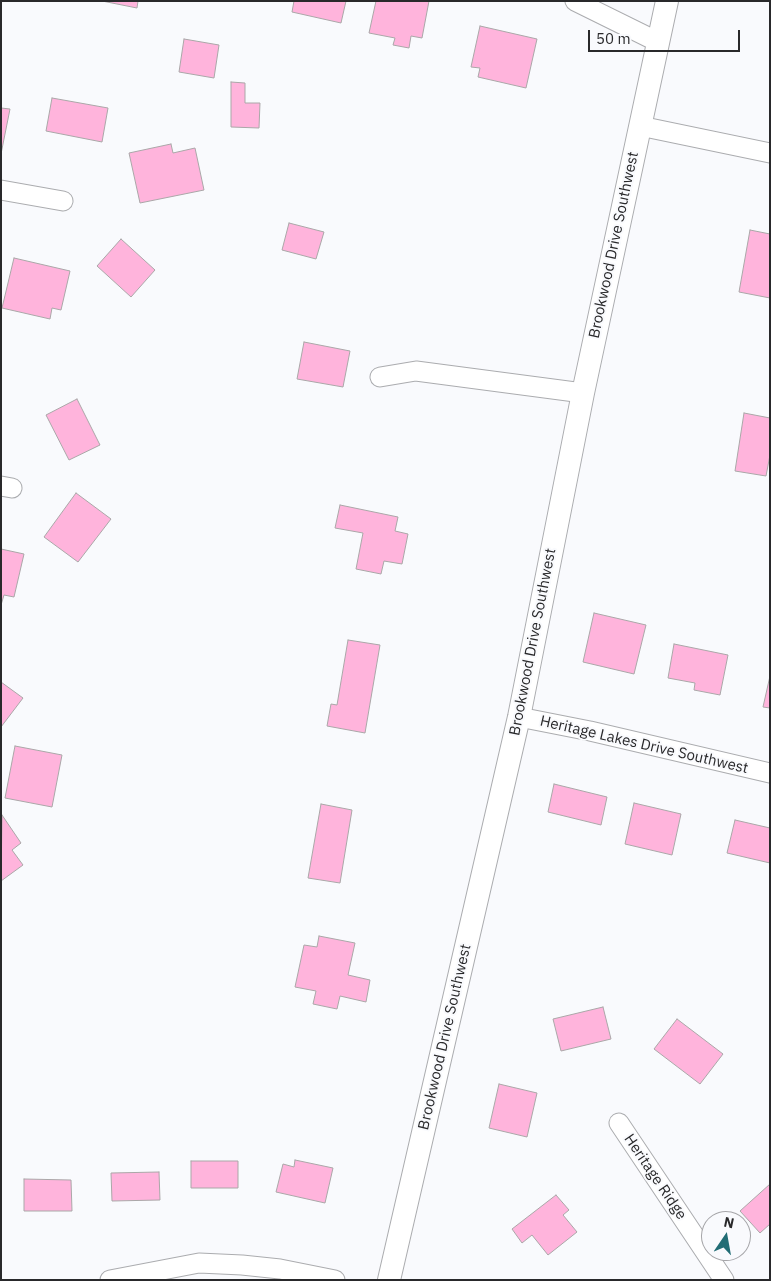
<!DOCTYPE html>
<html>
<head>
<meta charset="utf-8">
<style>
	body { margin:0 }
	#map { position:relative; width:771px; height:1281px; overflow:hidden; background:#f9fafd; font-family:"IBM Plex Sans",sans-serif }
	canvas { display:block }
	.frame { position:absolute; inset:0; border:2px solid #29292b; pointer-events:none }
	.north { position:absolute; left:701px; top:1211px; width:50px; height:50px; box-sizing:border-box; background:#f9fafd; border:1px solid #a6a6a9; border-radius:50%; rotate:12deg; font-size:14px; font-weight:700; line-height:20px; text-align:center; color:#29292b }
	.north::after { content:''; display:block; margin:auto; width:18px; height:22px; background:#226d75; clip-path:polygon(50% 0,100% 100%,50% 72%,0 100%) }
	.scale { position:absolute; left:588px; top:30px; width:152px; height:22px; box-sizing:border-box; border:2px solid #29292b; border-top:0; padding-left:6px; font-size:15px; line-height:18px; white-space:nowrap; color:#29292b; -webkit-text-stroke:4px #f9fafd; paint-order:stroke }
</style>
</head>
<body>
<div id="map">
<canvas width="771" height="1281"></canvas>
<div class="frame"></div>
<div class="north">N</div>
<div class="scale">50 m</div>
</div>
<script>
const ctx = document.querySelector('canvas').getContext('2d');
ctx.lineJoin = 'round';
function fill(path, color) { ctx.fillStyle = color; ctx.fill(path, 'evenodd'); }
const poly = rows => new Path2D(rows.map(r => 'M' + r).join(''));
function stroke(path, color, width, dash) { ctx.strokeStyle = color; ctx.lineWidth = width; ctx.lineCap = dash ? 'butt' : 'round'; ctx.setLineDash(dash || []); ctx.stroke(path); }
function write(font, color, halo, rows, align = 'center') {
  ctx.font = font + ' "IBM Plex Sans",sans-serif'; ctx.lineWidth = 4; ctx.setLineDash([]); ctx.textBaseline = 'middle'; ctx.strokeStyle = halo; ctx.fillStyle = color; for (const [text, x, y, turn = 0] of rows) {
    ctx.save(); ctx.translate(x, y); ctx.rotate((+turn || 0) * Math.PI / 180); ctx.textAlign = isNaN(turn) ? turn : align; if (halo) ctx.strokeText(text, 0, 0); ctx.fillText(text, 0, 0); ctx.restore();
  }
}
const building = poly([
	[102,1,138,1,137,8,102,1],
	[294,1,346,1,341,23,292,12,294,1],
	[376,1,429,1,422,38,411,36,409,48,393,45,395,38,369,33,376,1],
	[480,26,537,39,526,88,478,77,480,68,471,67,480,26],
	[184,39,219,45,214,78,179,72,184,39],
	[231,82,245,83,245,103,260,103,259,128,231,127,231,82],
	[52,98,108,108,102,142,46,131,52,98],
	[1,108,10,109,1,154,1,108],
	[171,144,173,153,195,148,204,190,140,203,129,153,171,144],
	[289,223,324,232,316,259,282,250,289,223],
	[750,230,770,234,770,298,739,292,750,230],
	[121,239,155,270,131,297,97,266,121,239],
	[14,258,70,271,61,310,52,308,50,319,2,308,14,258],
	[304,342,350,351,343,387,297,379,304,342],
	[77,399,100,445,69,460,46,415,77,399],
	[744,413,770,418,770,455,766,476,735,471,744,413],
	[76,493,111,519,78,562,44,537,76,493],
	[340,505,398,517,395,531,408,534,402,564,384,561,381,574,356,569,363,533,335,528,340,505],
	[1,549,24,554,14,597,4,595,1,605,1,549],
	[594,613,646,625,634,674,583,662,594,613],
	[348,640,380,645,365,733,327,726,331,704,337,705,348,640],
	[674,644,728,655,720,695,694,690,695,683,668,678,674,644],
	[770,676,770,708,763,707,770,676],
	[1,682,23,698,1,727,1,682],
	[15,746,62,755,52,807,5,798,15,746],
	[554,784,607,797,601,825,548,812,554,784],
	[634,803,681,814,672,855,625,844,634,803],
	[321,804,352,810,340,883,308,878,321,804],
	[2,815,21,843,12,850,23,865,1,881,2,815],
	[735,820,770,828,770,863,727,853,735,820],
	[319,936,355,943,348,975,370,980,366,1002,340,996,337,1009,313,1004,316,991,295,987,304,945,317,947,319,936],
	[603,1007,611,1039,561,1051,553,1019,603,1007],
	[677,1019,723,1054,700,1084,654,1049,677,1019],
	[499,1084,537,1093,527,1137,489,1128,499,1084],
	[295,1160,333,1168,325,1203,276,1192,283,1164,294,1167,295,1160],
	[191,1161,238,1161,238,1188,191,1188,191,1161],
	[159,1172,160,1200,112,1201,111,1173,159,1172],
	[24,1179,71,1180,72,1211,24,1211,24,1179],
	[770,1184,770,1224,760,1233,740,1211,770,1184],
	[556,1195,569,1210,563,1215,577,1232,548,1255,532,1235,522,1243,512,1229,556,1195]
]);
const minor = poly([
	[575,1,658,42],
	[640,126,770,153],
	[1,190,63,201],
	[380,377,416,371,583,393],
	[1,486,12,488],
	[519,717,590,731,770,773],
	[619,1123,724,1280],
	[110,1280,199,1263,242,1265,280,1269,335,1280]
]);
const tertiary = poly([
	[389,1280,519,717,583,393,667,1]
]);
const streetNames = [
	["Brookwood Drive Southwest",614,245,-78],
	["Brookwood Drive Southwest",533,642,-79],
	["Heritage Lakes Drive Southwest",644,745,13],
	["Brookwood Drive Southwest",445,1037,-77],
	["Heritage Ridge",655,1177,56]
];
fill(building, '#ffb4dc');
stroke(building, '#aaa7a8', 1);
stroke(minor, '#abacaf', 21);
stroke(tertiary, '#abacaf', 24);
stroke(minor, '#fff', 19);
stroke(tertiary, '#fff', 22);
write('15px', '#29292b', '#f9fafd', streetNames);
</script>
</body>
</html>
